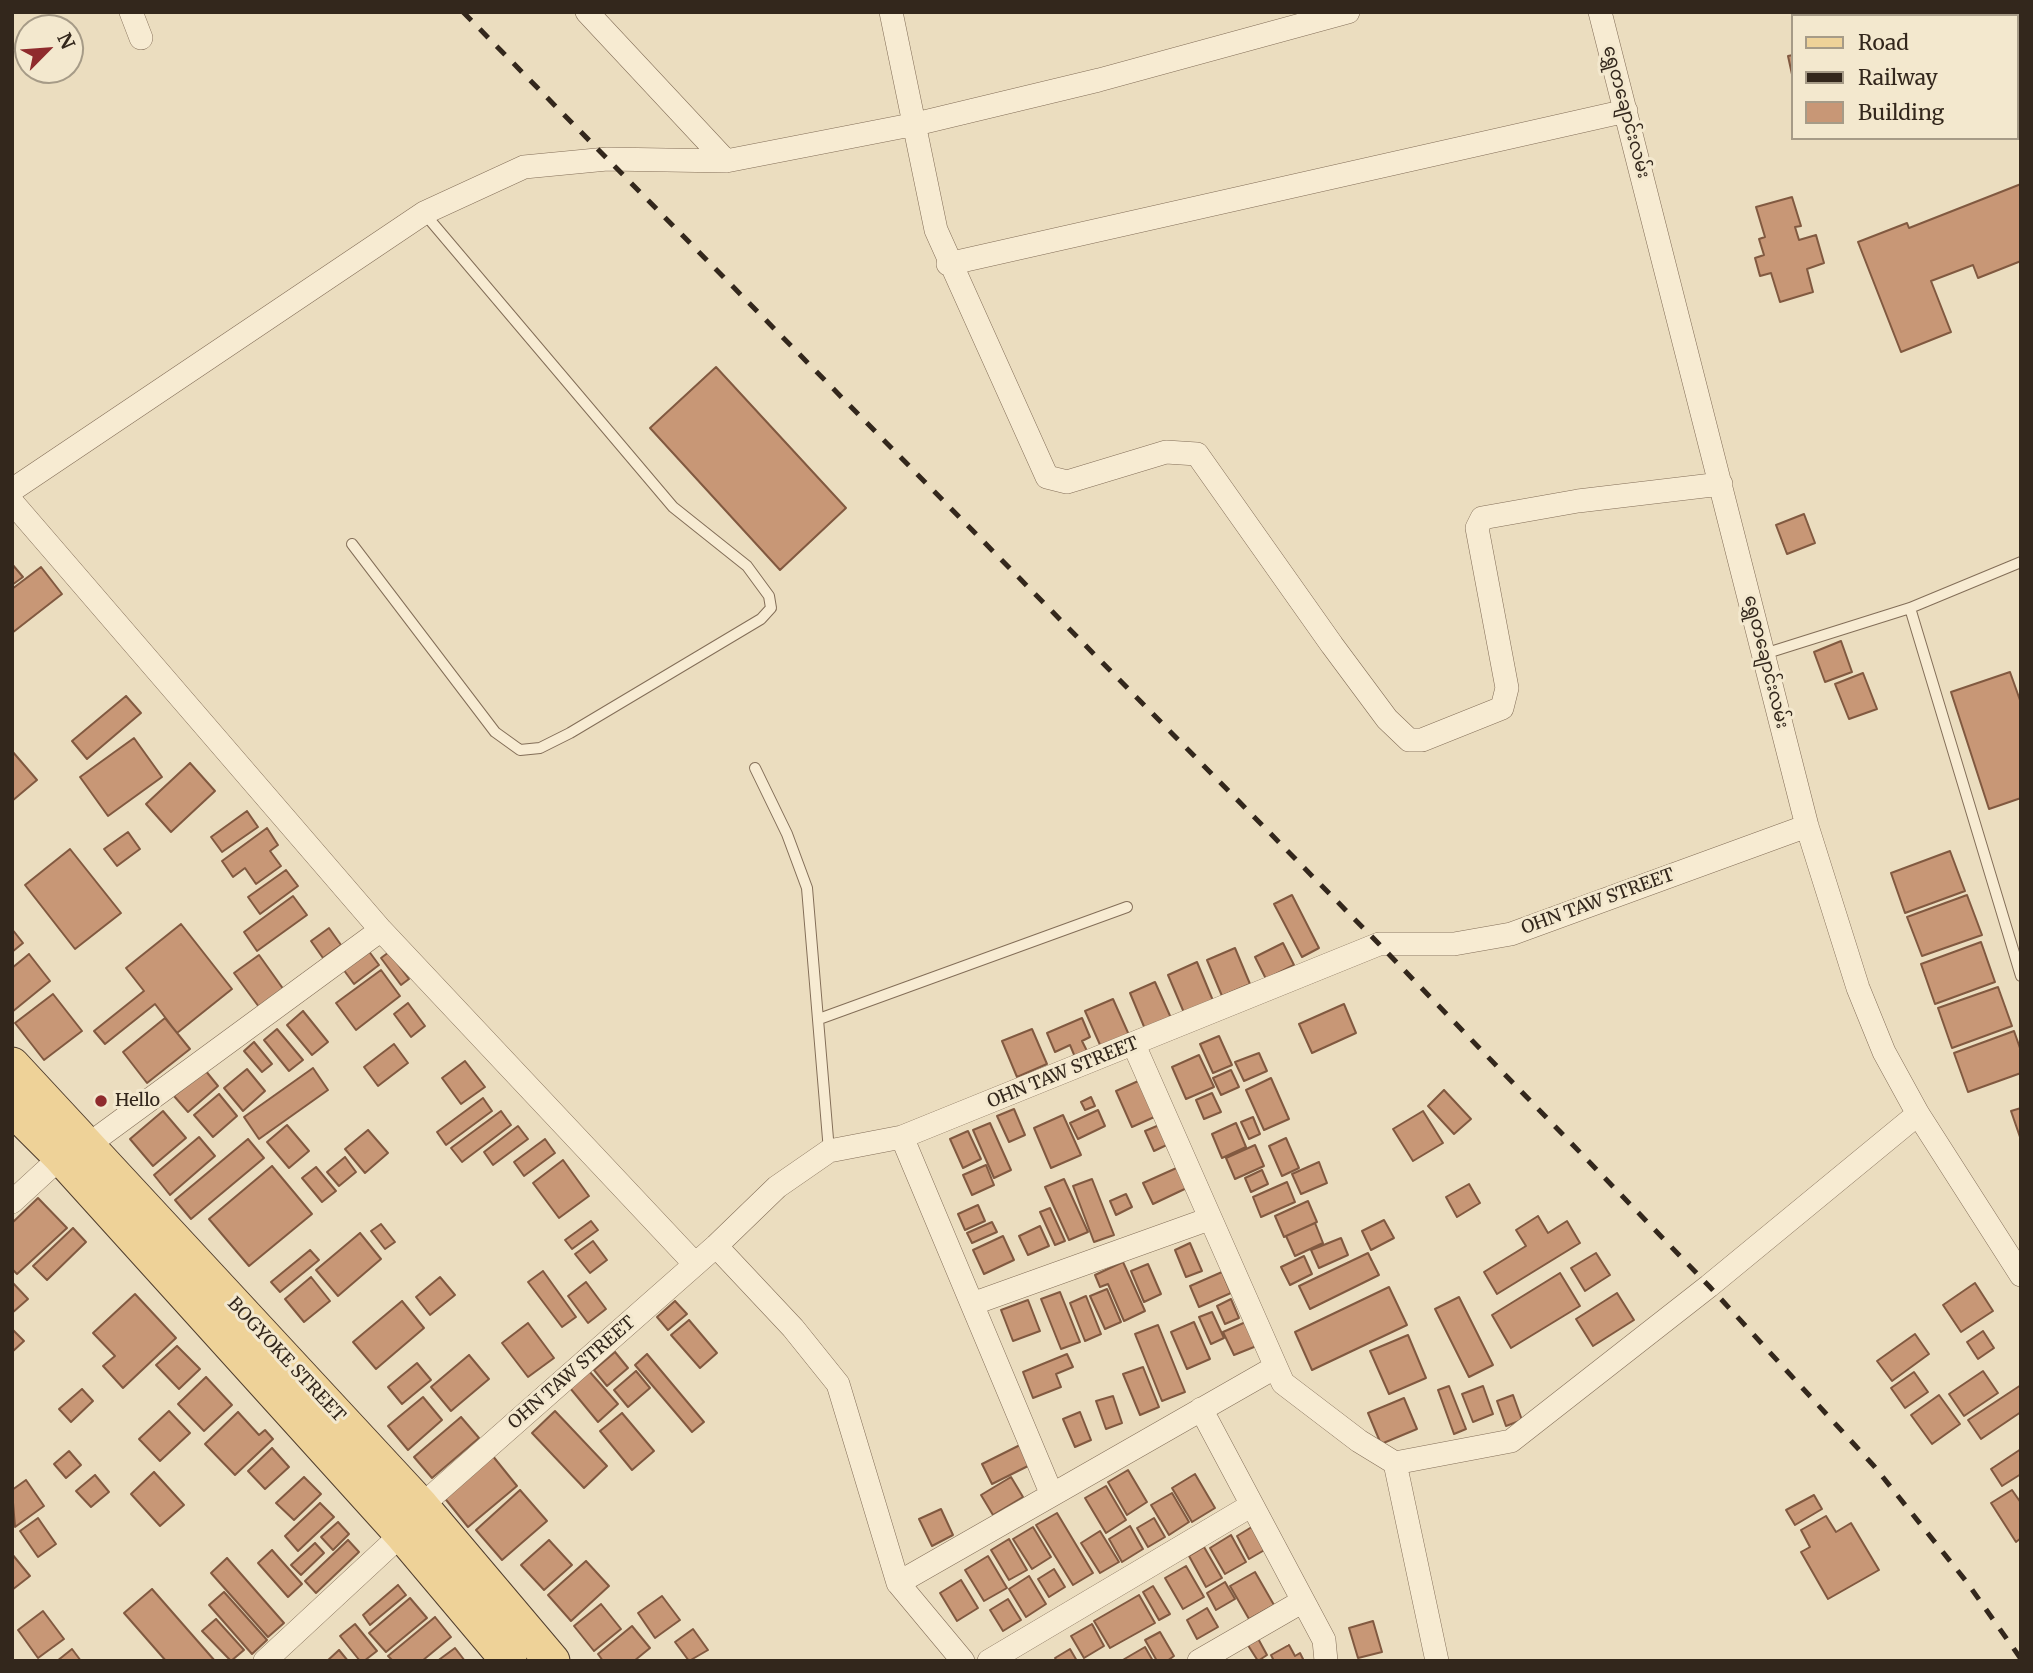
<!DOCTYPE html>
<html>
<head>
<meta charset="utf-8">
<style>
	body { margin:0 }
	#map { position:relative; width:2033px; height:1673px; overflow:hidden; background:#ebddbf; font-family:Merriweather,serif }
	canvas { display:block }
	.frame { position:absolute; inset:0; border:14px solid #33271c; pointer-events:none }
	.legend { position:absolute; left:1791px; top:14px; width:228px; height:126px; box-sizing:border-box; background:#f3e8ce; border:2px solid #a69b87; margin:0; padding:9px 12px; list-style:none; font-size:21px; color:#33271c }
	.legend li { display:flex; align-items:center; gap:14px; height:35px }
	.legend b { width:35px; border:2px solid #a69b87 }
	.north { position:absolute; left:14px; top:14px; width:70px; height:70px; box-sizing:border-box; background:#f3e8ce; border:2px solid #a69b87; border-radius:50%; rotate:65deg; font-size:19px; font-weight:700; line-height:28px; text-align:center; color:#33271c }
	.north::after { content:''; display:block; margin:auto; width:24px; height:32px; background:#8f2b2d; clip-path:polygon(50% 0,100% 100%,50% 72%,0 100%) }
</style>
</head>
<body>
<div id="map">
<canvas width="2033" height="1673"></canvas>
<div class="frame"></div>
<ul class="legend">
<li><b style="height:9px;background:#eed298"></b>Road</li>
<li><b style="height:9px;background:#33271c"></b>Railway</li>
<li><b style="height:19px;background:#c89776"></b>Building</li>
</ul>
<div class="north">N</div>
</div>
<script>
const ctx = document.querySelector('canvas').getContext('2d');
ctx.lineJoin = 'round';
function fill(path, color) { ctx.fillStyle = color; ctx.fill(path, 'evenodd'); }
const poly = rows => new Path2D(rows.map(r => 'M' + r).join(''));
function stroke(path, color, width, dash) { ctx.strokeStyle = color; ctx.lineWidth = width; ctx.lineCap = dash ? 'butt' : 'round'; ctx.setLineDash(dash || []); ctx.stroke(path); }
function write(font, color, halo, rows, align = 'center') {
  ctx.font = font + ' Merriweather,"Noto Sans Myanmar",serif'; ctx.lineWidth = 6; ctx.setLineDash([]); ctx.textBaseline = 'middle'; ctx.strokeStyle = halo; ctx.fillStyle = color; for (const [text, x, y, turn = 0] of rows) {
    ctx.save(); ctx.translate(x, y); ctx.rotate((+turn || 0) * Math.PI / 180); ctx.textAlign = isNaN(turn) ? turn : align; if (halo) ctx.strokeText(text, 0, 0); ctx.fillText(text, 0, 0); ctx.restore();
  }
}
const building = poly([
	[1840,12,1875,12,1875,16,1841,16,1840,12],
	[2021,33,2021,100,2017,101,2017,34,2021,33],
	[1793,55,1793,79,1788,56,1793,55],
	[2021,184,2021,261,1978,278,1973,265,1931,281,1951,332,1901,352,1858,242,1907,223,1909,228,2021,184],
	[1792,197,1801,226,1795,227,1799,240,1816,235,1824,263,1807,269,1813,292,1780,302,1771,273,1760,276,1755,258,1764,255,1759,239,1765,237,1756,207,1792,197],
	[716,367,846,508,780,570,650,428,716,367],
	[1804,514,1815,543,1787,554,1776,525,1804,514],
	[12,564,23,577,12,585,12,564],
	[41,567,62,594,12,633,12,589,41,567],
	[1841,641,1852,672,1825,682,1814,652,1841,641],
	[2010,672,2021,703,2021,798,1989,809,1951,692,2010,672],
	[1863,673,1877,709,1849,719,1835,684,1863,673],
	[126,696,141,713,87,759,72,741,126,696],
	[134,738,162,777,108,816,80,777,134,738],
	[12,751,37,780,12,801,12,751],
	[190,763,215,791,171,832,146,804,190,763],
	[247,811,258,827,222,852,211,837,247,811],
	[267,828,278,845,270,851,281,866,256,884,245,868,233,877,222,861,267,828],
	[128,832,140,849,117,866,104,849,128,832],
	[70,849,121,913,75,949,25,885,70,849],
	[1950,851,1965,891,1905,913,1891,873,1950,851],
	[286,870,298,886,260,914,248,897,286,870],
	[1292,895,1319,948,1302,957,1274,904,1292,895],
	[1967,895,1982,935,1922,956,1907,917,1967,895],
	[293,896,307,915,257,951,244,932,293,896],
	[181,924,232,989,177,1033,155,1004,105,1044,94,1031,144,991,126,968,181,924],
	[329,928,341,945,323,958,311,941,329,928],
	[12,929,23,943,12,952,12,929],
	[1981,942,1995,982,1935,1004,1921,964,1981,942],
	[1283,943,1294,965,1266,979,1255,957,1283,943],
	[1235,948,1250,984,1222,996,1207,960,1235,948],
	[368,950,379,965,354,984,343,969,368,950],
	[389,952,409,979,401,985,381,958,389,952],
	[29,954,50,981,12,1012,12,968,29,954],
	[259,955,284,990,259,1007,234,973,259,955],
	[1197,962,1214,1003,1185,1015,1168,975,1197,962],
	[381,970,400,996,356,1030,336,1003,381,970],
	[1155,982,1171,1018,1145,1029,1130,993,1155,982],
	[1998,987,2012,1026,1952,1048,1938,1008,1998,987],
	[53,994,82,1031,44,1060,15,1023,53,994],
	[1113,999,1129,1035,1101,1047,1085,1011,1113,999],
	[408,1003,425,1026,411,1037,394,1014,408,1003],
	[1344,1004,1356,1033,1312,1053,1299,1024,1344,1004],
	[303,1011,328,1042,312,1055,287,1025,303,1011],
	[165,1018,190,1049,147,1083,123,1052,165,1018],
	[1082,1018,1090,1037,1082,1041,1087,1051,1075,1057,1070,1045,1055,1052,1047,1033,1082,1018],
	[277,1029,303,1060,289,1071,264,1040,277,1029],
	[1032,1029,1047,1064,1017,1077,1002,1041,1032,1029],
	[2014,1031,2021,1051,2021,1073,1968,1092,1954,1053,2014,1031],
	[1219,1036,1232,1065,1213,1073,1200,1044,1219,1036],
	[254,1042,272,1064,262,1072,244,1051,254,1042],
	[394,1044,408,1063,378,1086,364,1067,394,1044],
	[1259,1053,1267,1071,1244,1081,1235,1062,1259,1053],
	[1199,1055,1214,1087,1186,1099,1172,1067,1199,1055],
	[465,1061,485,1087,461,1104,442,1078,465,1061],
	[313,1068,328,1090,259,1139,244,1117,313,1068],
	[247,1069,265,1091,243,1111,224,1088,247,1069],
	[205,1070,218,1086,188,1112,174,1096,205,1070],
	[1231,1070,1239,1087,1221,1095,1213,1078,1231,1070],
	[1145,1078,1161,1114,1132,1127,1116,1091,1145,1078],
	[1271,1078,1289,1119,1264,1130,1246,1090,1271,1078],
	[1444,1090,1471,1119,1454,1134,1428,1106,1444,1090],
	[1212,1093,1221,1112,1204,1119,1196,1100,1212,1093],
	[219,1094,237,1116,213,1137,194,1115,219,1094],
	[1091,1097,1095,1106,1085,1110,1081,1102,1091,1097],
	[483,1098,492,1111,446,1145,437,1132,483,1098],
	[2021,1108,2021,1140,2011,1111,2021,1108],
	[1014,1109,1025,1135,1009,1142,997,1116,1014,1109],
	[1098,1110,1105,1126,1078,1139,1070,1123,1098,1110],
	[163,1111,186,1138,153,1166,130,1139,163,1111],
	[501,1111,511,1125,462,1162,451,1148,501,1111],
	[1423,1111,1443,1143,1413,1161,1393,1129,1423,1111],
	[1063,1115,1081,1155,1051,1168,1034,1128,1063,1115],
	[1253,1117,1260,1134,1249,1139,1241,1122,1253,1117],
	[990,1123,1011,1170,994,1178,973,1130,990,1123],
	[1164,1123,1173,1142,1154,1151,1145,1131,1164,1123],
	[1236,1123,1246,1147,1222,1158,1212,1134,1236,1123],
	[287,1125,309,1151,289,1168,267,1142,287,1125],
	[518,1126,528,1139,493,1165,484,1152,518,1126],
	[368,1130,388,1153,365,1173,345,1149,368,1130],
	[968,1131,981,1159,963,1168,950,1139,968,1131],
	[199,1137,215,1156,170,1195,154,1175,199,1137],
	[1286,1138,1299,1168,1282,1176,1269,1146,1286,1138],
	[248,1139,264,1158,191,1219,175,1200,248,1139],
	[545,1139,555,1153,524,1176,514,1162,545,1139],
	[1255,1145,1264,1166,1235,1179,1226,1158,1255,1145],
	[345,1157,356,1172,339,1186,327,1172,345,1157],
	[563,1160,589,1196,559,1218,533,1183,563,1160],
	[1319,1162,1327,1183,1301,1194,1292,1174,1319,1162],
	[986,1165,994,1185,972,1195,963,1175,986,1165],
	[272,1166,312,1214,249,1266,209,1219,272,1166],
	[1181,1166,1191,1186,1153,1204,1143,1183,1181,1166],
	[316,1167,336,1191,322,1202,302,1178,316,1167],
	[1262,1170,1268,1184,1251,1192,1245,1178,1262,1170],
	[1064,1179,1088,1232,1069,1240,1045,1187,1064,1179],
	[1092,1179,1114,1235,1094,1242,1073,1186,1092,1179],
	[1287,1182,1295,1202,1261,1217,1253,1197,1287,1182],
	[1469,1184,1480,1203,1457,1217,1446,1197,1469,1184],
	[1126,1194,1132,1207,1116,1215,1110,1201,1126,1194],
	[38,1198,67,1228,17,1274,12,1269,12,1223,38,1198],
	[1308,1201,1317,1222,1284,1237,1275,1216,1308,1201],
	[978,1205,985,1221,965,1230,958,1214,978,1205],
	[1050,1208,1065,1241,1055,1245,1040,1212,1050,1208],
	[1538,1216,1548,1233,1567,1221,1580,1243,1497,1294,1484,1272,1526,1246,1516,1230,1538,1216],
	[1384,1220,1394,1238,1371,1250,1362,1231,1384,1220],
	[591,1221,598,1230,572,1249,565,1240,591,1221],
	[992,1222,997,1232,972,1243,967,1233,992,1222],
	[1315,1223,1323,1243,1295,1256,1286,1236,1315,1223],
	[381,1224,395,1242,385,1249,371,1231,381,1224],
	[1040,1226,1049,1246,1028,1255,1019,1236,1040,1226],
	[73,1228,86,1242,47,1280,33,1266,73,1228],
	[360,1233,381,1259,338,1296,316,1270,360,1233],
	[1003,1236,1014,1260,984,1274,973,1250,1003,1236],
	[1341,1238,1348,1255,1319,1268,1311,1250,1341,1238],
	[593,1241,607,1260,590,1273,575,1254,593,1241],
	[1190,1243,1202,1271,1186,1277,1175,1250,1190,1243],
	[310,1250,319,1260,280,1292,271,1282,310,1250],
	[1368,1253,1379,1275,1310,1309,1299,1286,1368,1253],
	[1596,1253,1610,1275,1585,1291,1571,1268,1596,1253],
	[1304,1256,1312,1274,1290,1285,1281,1267,1304,1256],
	[1123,1262,1145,1311,1124,1321,1108,1284,1100,1287,1095,1275,1123,1262],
	[1148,1264,1161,1294,1144,1302,1131,1271,1148,1264],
	[543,1271,576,1317,562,1327,528,1282,543,1271],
	[1222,1272,1231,1293,1199,1307,1190,1286,1222,1272],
	[1560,1273,1580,1306,1511,1348,1492,1315,1560,1273],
	[311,1277,330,1301,304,1322,285,1299,311,1277],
	[440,1277,455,1295,430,1315,416,1297,440,1277],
	[12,1282,28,1299,12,1313,12,1282],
	[586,1282,606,1309,588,1323,568,1296,586,1282],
	[1975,1283,1993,1311,1961,1332,1943,1305,1975,1283],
	[1389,1287,1407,1325,1312,1370,1295,1332,1389,1287],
	[1107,1289,1121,1322,1105,1329,1090,1296,1107,1289],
	[1060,1292,1080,1342,1061,1349,1041,1299,1060,1292],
	[1617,1293,1634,1320,1593,1346,1576,1319,1617,1293],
	[135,1294,176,1338,123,1388,103,1366,115,1356,93,1333,135,1294],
	[1086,1296,1101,1334,1085,1341,1070,1303,1086,1296],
	[1459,1297,1493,1365,1469,1377,1435,1309,1459,1297],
	[1231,1299,1239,1318,1225,1324,1217,1306,1231,1299],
	[1028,1300,1040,1331,1013,1341,1001,1310,1028,1300],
	[402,1301,424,1328,376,1369,353,1342,402,1301],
	[675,1301,687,1314,668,1330,657,1317,675,1301],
	[1212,1312,1224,1338,1211,1344,1199,1317,1212,1312],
	[689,1320,717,1353,700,1368,671,1335,689,1320],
	[1248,1321,1259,1345,1234,1355,1223,1332,1248,1321],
	[1194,1322,1210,1359,1187,1369,1171,1332,1194,1322],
	[528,1323,554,1358,528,1377,502,1343,528,1323],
	[1158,1325,1185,1392,1162,1401,1135,1334,1158,1325],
	[12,1329,24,1341,12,1352,12,1329],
	[1983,1331,1994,1348,1978,1359,1967,1342,1983,1331],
	[1915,1334,1929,1354,1892,1381,1877,1361,1915,1334],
	[1408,1335,1426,1378,1389,1394,1370,1351,1408,1335],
	[177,1346,200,1369,179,1389,156,1365,177,1346],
	[615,1352,628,1368,607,1386,594,1370,615,1352],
	[647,1354,704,1422,692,1432,635,1365,647,1354],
	[1067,1354,1073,1367,1056,1374,1061,1387,1033,1398,1023,1372,1067,1354],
	[469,1355,489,1379,451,1411,431,1387,469,1355],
	[417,1363,431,1380,402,1404,388,1387,417,1363],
	[1143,1367,1159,1407,1140,1415,1123,1374,1143,1367],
	[589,1371,618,1404,598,1422,570,1388,589,1371],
	[636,1371,650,1388,628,1407,614,1390,636,1371],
	[1983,1371,1998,1393,1964,1416,1949,1394,1983,1371],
	[1914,1372,1928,1392,1905,1408,1891,1388,1914,1372],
	[206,1377,232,1405,204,1431,178,1404,206,1377],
	[2021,1385,2021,1412,1981,1439,1968,1420,2021,1385],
	[1449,1386,1466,1429,1454,1434,1438,1390,1449,1386],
	[1483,1386,1493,1414,1473,1422,1462,1394,1483,1386],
	[82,1389,93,1401,71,1422,59,1409,82,1389],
	[1513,1395,1522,1420,1506,1426,1497,1401,1513,1395],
	[1939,1395,1960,1424,1932,1444,1911,1415,1939,1395],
	[1113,1396,1122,1423,1106,1429,1096,1401,1113,1396],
	[423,1397,442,1420,408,1450,388,1426,423,1397],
	[1404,1398,1417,1429,1381,1444,1368,1413,1404,1398],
	[169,1411,190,1433,160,1461,139,1439,169,1411],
	[555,1411,607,1466,584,1488,532,1433,555,1411],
	[238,1412,259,1435,265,1430,273,1439,235,1475,205,1444,238,1412],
	[1080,1412,1091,1440,1075,1447,1063,1419,1080,1412],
	[622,1413,654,1451,632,1470,600,1431,622,1413],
	[461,1417,479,1438,432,1478,414,1457,461,1417],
	[1022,1444,1032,1464,992,1484,982,1464,1022,1444],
	[272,1448,289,1467,265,1489,248,1471,272,1448],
	[2021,1449,2021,1474,2002,1486,1991,1469,2021,1449],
	[69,1451,81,1465,66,1478,54,1464,69,1451],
	[492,1455,517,1486,468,1527,443,1496,492,1455],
	[1128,1470,1147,1502,1127,1515,1108,1482,1128,1470],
	[154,1472,184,1505,160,1526,131,1494,154,1472],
	[1195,1474,1215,1508,1192,1522,1172,1488,1195,1474],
	[95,1475,109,1492,91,1507,76,1491,95,1475],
	[304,1477,321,1494,294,1520,276,1503,304,1477],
	[1011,1477,1023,1497,993,1515,981,1495,1011,1477],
	[26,1480,44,1506,15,1527,12,1490,26,1480],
	[1106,1486,1126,1520,1106,1533,1085,1498,1106,1486],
	[520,1490,547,1521,502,1560,476,1530,520,1490],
	[2012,1490,2021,1503,2021,1538,2016,1542,1991,1503,2012,1490],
	[1172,1493,1189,1522,1169,1535,1151,1505,1172,1493],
	[1814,1495,1822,1509,1795,1525,1786,1510,1814,1495],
	[320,1503,334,1517,298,1551,285,1536,320,1503],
	[941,1509,953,1535,932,1546,919,1519,941,1509],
	[1057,1513,1093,1573,1073,1585,1036,1525,1057,1513],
	[1826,1516,1836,1532,1851,1523,1879,1570,1828,1599,1801,1552,1810,1547,1801,1530,1826,1516],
	[38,1518,56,1544,38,1557,20,1531,38,1518],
	[1154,1518,1165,1537,1148,1547,1137,1528,1154,1518],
	[338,1522,349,1534,333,1550,321,1537,338,1522],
	[1255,1525,1268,1548,1249,1559,1237,1536,1255,1525],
	[1130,1526,1143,1549,1122,1562,1109,1539,1130,1526],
	[1033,1527,1051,1557,1032,1569,1013,1539,1033,1527],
	[1100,1531,1119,1562,1100,1573,1081,1543,1100,1531],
	[1231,1535,1246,1562,1225,1574,1210,1548,1231,1535],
	[1009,1539,1027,1570,1009,1580,991,1550,1009,1539],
	[348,1540,359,1552,316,1593,305,1581,348,1540],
	[549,1540,572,1565,544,1590,521,1565,549,1540],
	[315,1543,324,1553,301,1575,291,1565,315,1543],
	[1204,1547,1222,1578,1206,1587,1189,1556,1204,1547],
	[272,1550,302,1584,288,1597,258,1563,272,1550],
	[12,1554,30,1576,12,1590,12,1554],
	[988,1556,1007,1588,984,1601,965,1570,988,1556],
	[227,1558,284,1623,268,1637,211,1573,227,1558],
	[586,1561,609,1586,571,1621,548,1595,586,1561],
	[1186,1566,1204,1597,1183,1609,1165,1578,1186,1566],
	[1054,1569,1065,1587,1049,1597,1038,1579,1054,1569],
	[1255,1572,1274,1605,1249,1619,1230,1586,1255,1572],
	[1029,1576,1046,1604,1026,1617,1009,1589,1029,1576],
	[961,1580,978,1608,957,1621,940,1593,961,1580],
	[1225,1582,1235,1599,1216,1610,1207,1593,1225,1582],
	[398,1585,406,1595,370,1625,363,1615,398,1585],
	[1153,1586,1170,1614,1159,1620,1143,1592,1153,1586],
	[152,1589,215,1661,166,1661,124,1613,152,1589],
	[224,1592,267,1640,252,1654,209,1605,224,1592],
	[1139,1595,1155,1623,1110,1648,1094,1621,1139,1595],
	[662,1596,680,1620,655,1638,638,1613,662,1596],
	[410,1598,427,1618,386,1652,369,1633,410,1598],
	[1008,1599,1021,1620,1003,1631,990,1610,1008,1599],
	[601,1604,621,1629,594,1651,574,1626,601,1604],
	[1207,1608,1218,1627,1197,1639,1187,1620,1207,1608],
	[43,1611,64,1639,38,1658,18,1630,43,1611],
	[435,1617,451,1637,422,1661,393,1661,388,1656,435,1617],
	[216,1619,244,1650,231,1661,202,1631,216,1619],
	[1373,1621,1382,1652,1358,1658,1349,1628,1373,1621],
	[355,1624,377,1651,364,1661,360,1661,340,1636,355,1624],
	[1092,1624,1104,1646,1084,1658,1071,1636,1092,1624],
	[632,1626,650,1648,634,1661,603,1661,598,1654,632,1626],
	[693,1629,708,1650,689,1661,675,1642,693,1629],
	[1160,1632,1174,1656,1167,1661,1157,1661,1145,1640,1160,1632],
	[1255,1633,1267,1655,1258,1661,1244,1639,1255,1633],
	[1289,1645,1295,1656,1300,1653,1304,1661,1274,1661,1271,1655,1289,1645],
	[1145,1647,1153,1661,1121,1661,1145,1647],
	[455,1648,465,1661,438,1661,440,1659,455,1648],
	[72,1649,81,1661,57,1661,72,1649],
	[1070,1649,1077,1661,1057,1661,1055,1658,1070,1649],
	[339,1650,348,1661,327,1661,339,1650]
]);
const service = poly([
	[352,544,495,732,520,750,540,748,570,733,761,619,771,608,769,596,747,566,673,507,424,213],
	[1910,608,2021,976],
	[1764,654,1910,608,2021,562],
	[755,768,787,834,807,888,829,1151],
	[819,1019,1127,907]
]);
const minor = poly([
	[131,12,141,38],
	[587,12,726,161],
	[891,12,936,230,1047,477,1067,482,1166,452,1197,454,1332,645,1387,719,1409,740,1422,740,1502,708,1507,688,1477,528,1482,518,1578,501,1721,484],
	[1600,12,1807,826,1858,988,1884,1052,1918,1114,2021,1275],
	[948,264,1626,111],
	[12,490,424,213,524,167,607,159,726,161,916,124,1099,80,1348,12],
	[12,502,381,930,695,1264],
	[1134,1045,1283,1383,1359,1441,1395,1463,1511,1441,1709,1286,1918,1114],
	[902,1137,1052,1495],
	[88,1145,381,930],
	[12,1202,61,1157],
	[716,1246,793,1328,838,1384,898,1583,963,1661],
	[972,1304,1209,1219],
	[1201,1409,1324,1640,1326,1661],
	[1395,1463,1437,1661],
	[421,1506,716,1246,777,1187,829,1151,902,1137,1379,944,1454,944,1511,934,1807,826],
	[898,1583,1274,1368],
	[265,1661,402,1534],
	[989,1661,1252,1505],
	[1199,1661,1303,1601]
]);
const primary = poly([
	[12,1065,421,1506,552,1661],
	[12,1108,61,1157,402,1534,509,1661]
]);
const rail = poly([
	[463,12,1379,944,1709,1286,1874,1466,1966,1581,2021,1659]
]);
const markers = [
	[101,1101,7,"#8f2b2d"]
];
const streetNames = [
	["ရွှေတချောင်းလမ်း",1626,112,75],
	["ရွှေတချောင်းလမ်း",1766,662,76],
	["OHN TAW STREET",1598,902,-20],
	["OHN TAW STREET",1063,1073,-22],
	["BOGYOKE STREET",286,1360,47],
	["OHN TAW STREET",572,1373,-41]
];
const poiNames = [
	["Hello",115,1101]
];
fill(building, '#c89776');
stroke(building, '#815940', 2);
stroke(service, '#836e58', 12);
stroke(minor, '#836e58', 24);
stroke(primary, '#503d2d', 37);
stroke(service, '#f7ebd2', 10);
stroke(minor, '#f7ebd2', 23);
stroke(primary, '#eed298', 35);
stroke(rail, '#33271c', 5, [12, 12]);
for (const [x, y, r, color] of markers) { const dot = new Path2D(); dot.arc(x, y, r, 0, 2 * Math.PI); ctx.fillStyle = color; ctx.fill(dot); stroke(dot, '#f3e8ce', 2.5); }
write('18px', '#33271c', '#f3e8ce', streetNames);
write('18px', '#33271c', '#f3e8ce', poiNames, 'left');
</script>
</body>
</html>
